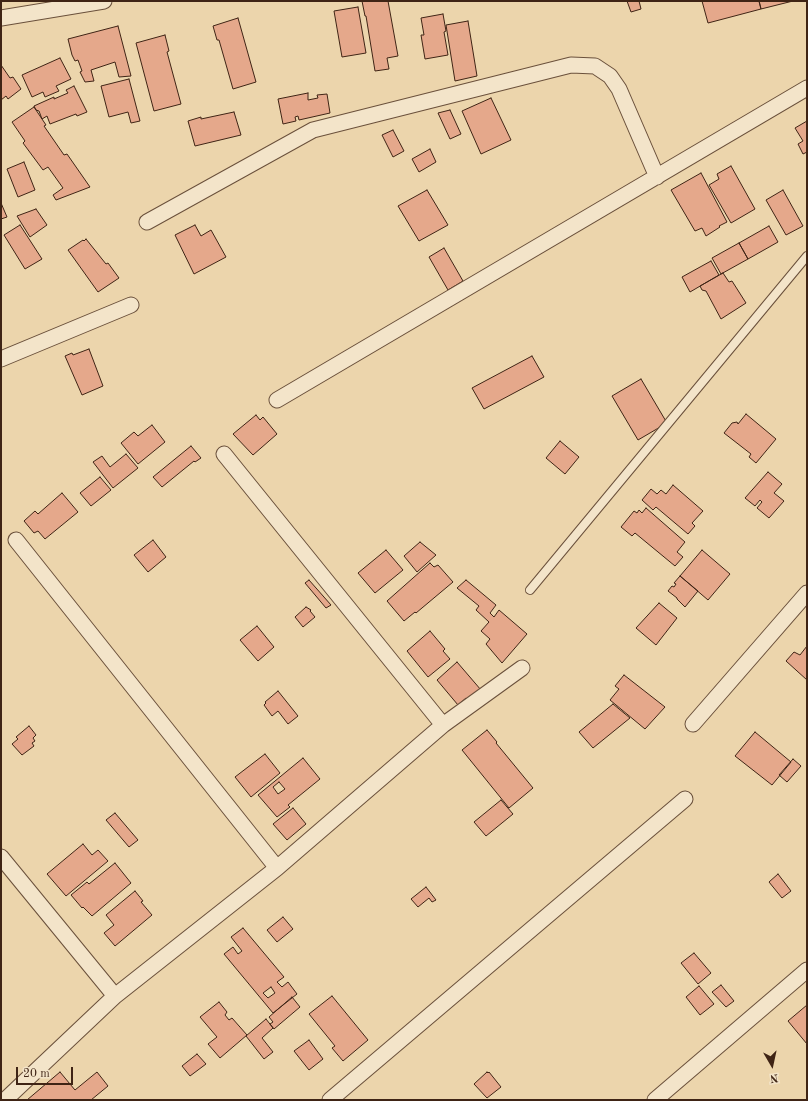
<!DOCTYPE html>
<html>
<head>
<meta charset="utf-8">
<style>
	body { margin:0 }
	#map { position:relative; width:808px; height:1101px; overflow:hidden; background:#ecd5ac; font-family:"Old Standard TT",serif }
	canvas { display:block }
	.frame { position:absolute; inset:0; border:2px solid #3f2415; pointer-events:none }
	.north { position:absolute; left:752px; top:1045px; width:40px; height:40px; -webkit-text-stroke:3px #f3e4c9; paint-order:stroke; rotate:171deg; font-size:11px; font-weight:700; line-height:16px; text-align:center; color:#3f2415 }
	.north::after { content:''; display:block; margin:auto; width:14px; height:18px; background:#3f2415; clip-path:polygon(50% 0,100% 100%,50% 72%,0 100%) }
	.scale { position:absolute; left:16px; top:1067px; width:57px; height:18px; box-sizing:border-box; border:2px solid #3f2415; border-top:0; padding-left:5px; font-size:12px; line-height:14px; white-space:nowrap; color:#3f2415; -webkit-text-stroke:3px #f3e4c9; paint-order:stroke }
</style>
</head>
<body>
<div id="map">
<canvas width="808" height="1101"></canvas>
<div class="frame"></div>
<div class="north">N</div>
<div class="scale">20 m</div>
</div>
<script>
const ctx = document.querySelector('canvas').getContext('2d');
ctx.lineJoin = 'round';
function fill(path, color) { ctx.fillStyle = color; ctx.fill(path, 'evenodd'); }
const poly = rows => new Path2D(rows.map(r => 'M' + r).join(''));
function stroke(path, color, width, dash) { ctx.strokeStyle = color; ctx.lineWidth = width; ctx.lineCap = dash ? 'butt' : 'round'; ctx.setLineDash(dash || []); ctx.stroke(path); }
const building = poly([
	[362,1,388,1,398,56,387,58,389,69,375,71,366,16,365,16,362,1],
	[627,1,639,1,641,9,631,12,627,1],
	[702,1,759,1,761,9,708,23,702,1],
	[759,1,793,1,761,9,759,1],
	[358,7,366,53,342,57,334,11,358,7],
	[443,14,446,31,444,32,448,55,425,59,421,35,424,35,421,18,443,14],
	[238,18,256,82,233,89,219,40,217,40,213,26,238,18],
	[468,21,477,76,455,81,446,25,468,21],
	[118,26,131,76,119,77,115,62,91,70,94,81,85,82,80,72,82,71,78,60,75,61,72,55,68,39,118,26],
	[165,35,169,51,167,52,181,104,154,111,136,43,165,35],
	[60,58,71,79,56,86,59,91,45,97,43,92,32,97,22,75,60,58],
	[1,65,10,78,13,77,21,89,8,99,6,96,1,100,1,65],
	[129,79,140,121,131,123,128,112,109,117,101,86,129,79],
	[74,86,87,112,77,116,76,114,50,124,47,116,42,119,39,111,36,110,34,106,54,97,54,99,68,93,66,90,74,86],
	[308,93,308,100,318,98,317,95,327,94,330,113,299,120,298,116,295,117,296,121,283,124,278,99,308,93],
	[491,98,511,140,481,154,462,111,491,98],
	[34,107,46,125,44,126,64,155,67,154,90,187,56,200,53,195,63,188,48,167,43,170,23,143,25,141,12,122,34,107],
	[450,110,461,134,450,139,438,113,450,110],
	[234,112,241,135,195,146,188,121,201,117,201,119,234,112],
	[807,121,807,152,803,154,798,144,803,141,795,128,807,121],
	[393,130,404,151,393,157,382,135,393,130],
	[430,149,436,162,419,172,412,159,430,149],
	[24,162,35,190,18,197,7,169,24,162],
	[731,166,755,209,731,223,709,185,719,179,717,174,731,166],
	[701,173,727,222,719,226,720,227,706,236,702,228,695,231,671,190,701,173],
	[427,190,448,225,419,241,398,206,427,190],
	[783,190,803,226,786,235,766,200,783,190],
	[1,203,7,217,1,219,1,203],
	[36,209,47,225,30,237,17,216,36,209],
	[20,225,42,259,25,269,4,235,20,225],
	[195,225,201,236,211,230,226,257,194,274,175,235,195,225],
	[769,226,778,242,748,259,739,243,769,226],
	[86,239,106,264,108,263,119,278,98,292,68,250,83,240,84,241,86,239],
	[739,243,748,259,721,274,712,258,739,243],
	[444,248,463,281,448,290,429,257,444,248],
	[711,261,719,275,690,292,682,277,711,261],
	[723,273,729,282,732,281,746,303,721,319,706,291,702,290,700,286,723,273],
	[89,349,103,386,82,395,65,356,72,353,73,355,89,349],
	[532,356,544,377,484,409,472,388,532,356],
	[641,379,667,423,638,440,612,396,641,379],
	[746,414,776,439,756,463,749,457,751,454,724,433,732,423,737,422,738,424,746,414],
	[256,415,260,420,263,417,277,434,253,455,233,434,256,415],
	[152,425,165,442,138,464,121,443,134,432,138,436,152,425],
	[560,441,579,457,565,474,546,458,560,441],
	[191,446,201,458,195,462,194,461,162,487,153,477,191,446],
	[126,454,138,468,113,488,93,462,102,456,110,467,126,454],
	[768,472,782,484,774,493,784,501,769,518,757,508,762,502,760,500,755,506,745,498,768,472],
	[100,477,111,490,91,506,80,493,100,477],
	[673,485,703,511,692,523,695,526,688,534,656,507,653,510,642,500,651,489,657,494,661,490,666,494,673,485],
	[62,493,78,512,45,539,38,531,34,533,24,521,35,511,38,514,62,493],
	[646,508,685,542,677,552,683,557,675,566,635,533,632,536,621,527,634,511,637,513,639,510,642,513,646,508],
	[153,540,166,557,148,572,134,555,153,540],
	[420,542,436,555,417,572,404,556,420,542],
	[386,550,403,570,375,593,358,573,386,550],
	[702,550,730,574,708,600,680,576,702,550],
	[430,563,434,567,438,565,453,582,416,613,415,612,404,621,387,601,430,563],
	[680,576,698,591,685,607,677,599,677,598,668,591,672,586,674,587,676,584,674,583,680,576],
	[309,580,331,605,326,608,305,583,309,580],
	[466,580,496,605,490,613,494,617,499,610,527,634,502,663,486,644,490,639,481,631,489,622,476,610,479,606,457,588,466,580],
	[659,603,677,618,656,645,636,628,659,603],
	[306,607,311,610,310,611,315,617,303,627,295,617,306,607],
	[257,626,274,647,258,661,240,640,257,626],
	[430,631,445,649,443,651,450,659,428,677,407,651,430,631],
	[807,646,807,680,786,661,794,652,800,655,807,646],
	[457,662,481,690,468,701,466,698,458,705,437,680,457,662],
	[624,675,665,707,645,729,610,700,619,689,615,686,624,675],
	[278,691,298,716,288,724,278,711,272,716,264,705,266,703,265,702,278,691],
	[613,704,630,718,593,748,579,732,613,704],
	[29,726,36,735,33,738,35,741,32,743,34,746,22,755,12,744,18,739,16,737,29,726],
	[487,730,497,742,496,743,533,788,509,808,462,750,487,730],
	[755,732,791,762,772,785,735,756,755,732],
	[265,754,280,773,251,797,235,777,265,754],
	[303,758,320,779,288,805,290,807,277,817,258,795,303,758],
	[279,782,285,789,278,794,273,787,279,782],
	[793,759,801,766,787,782,779,775,793,759],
	[501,800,513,814,486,836,474,822,501,800],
	[293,808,306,824,287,840,273,824,293,808],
	[115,813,138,840,129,847,106,820,115,813],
	[83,844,92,855,98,850,108,861,66,896,47,874,83,844],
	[115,863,131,883,92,916,83,907,82,908,71,895,87,882,89,884,115,863],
	[778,874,791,891,782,898,769,882,778,874],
	[426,887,436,900,432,902,429,898,418,907,411,899,426,887],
	[135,891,143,901,141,902,152,915,115,946,104,933,114,925,106,915,135,891],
	[283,917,293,929,277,942,267,930,283,917],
	[243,928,284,977,277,982,282,987,288,982,297,994,273,1013,224,954,233,947,238,954,242,951,231,937,243,928],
	[271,987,275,993,268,998,263,993,271,987],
	[694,953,711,973,698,984,681,963,694,953],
	[721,985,734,1001,726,1007,712,992,721,985],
	[699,986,714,1004,700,1015,686,997,699,986],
	[332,996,368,1040,343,1061,332,1048,335,1046,309,1014,332,996],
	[292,997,300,1007,274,1029,270,1024,273,1022,269,1017,292,997],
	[219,1002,227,1012,225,1015,229,1020,232,1018,247,1035,220,1058,208,1044,217,1037,200,1017,219,1002],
	[807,1005,807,1044,788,1021,807,1005],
	[266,1019,273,1028,262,1038,273,1052,264,1059,246,1036,266,1019],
	[309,1040,323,1059,309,1070,294,1051,309,1040],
	[197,1054,206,1064,190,1076,182,1066,197,1054],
	[60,1072,75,1090,97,1072,108,1086,91,1100,27,1100,60,1072],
	[487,1072,488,1073,489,1072,501,1087,487,1098,474,1084,487,1072]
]);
const service = poly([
	[530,590,807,256]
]);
const minor = poly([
	[1,18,104,1],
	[147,222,313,130,571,65,595,66,610,76,619,89,657,177],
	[1,359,131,305],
	[277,400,807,88],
	[224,454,443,725],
	[16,540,277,868],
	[693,724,807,593],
	[1,857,115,996],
	[5,1100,115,996,277,868,443,725,522,668],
	[330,1100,685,799],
	[655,1100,807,970]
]);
fill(building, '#e5a88b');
stroke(building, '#3f2415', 1);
stroke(service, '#6a503b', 10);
stroke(minor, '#6a503b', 17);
stroke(service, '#f3e4c9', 8);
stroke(minor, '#f3e4c9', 15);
</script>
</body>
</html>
